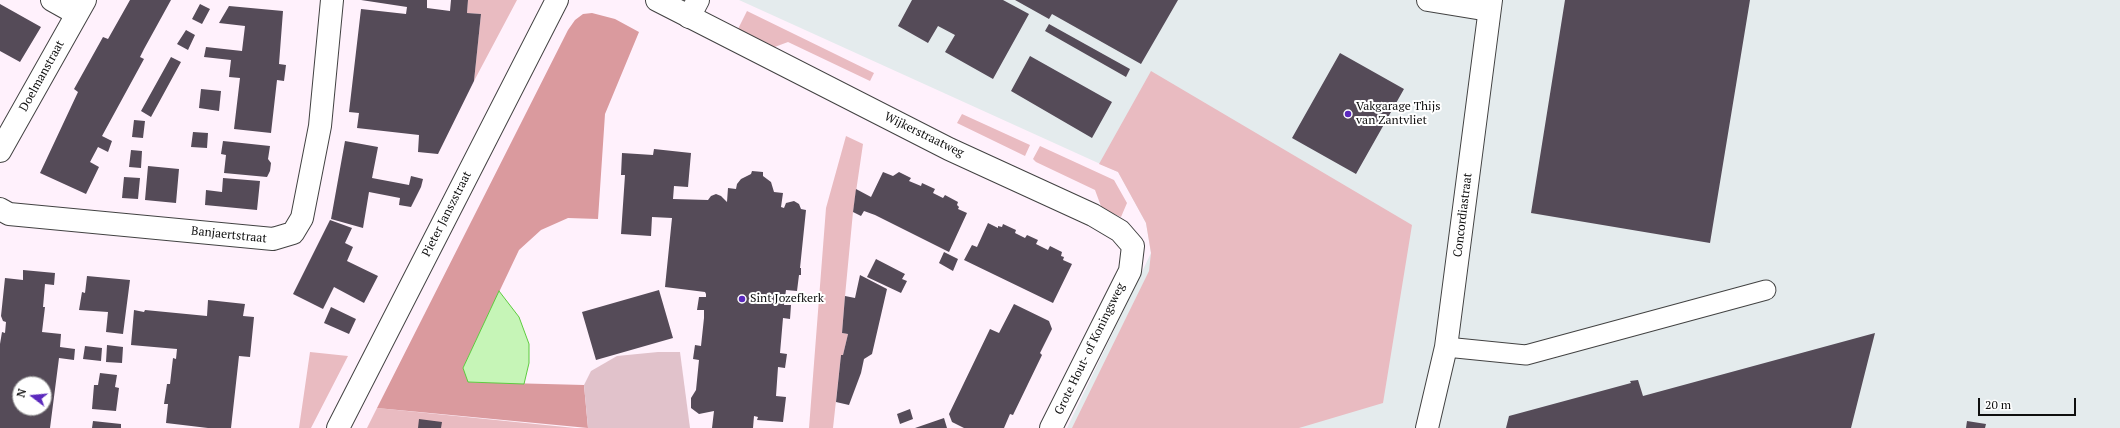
<!DOCTYPE html>
<html>
<head>
<meta charset="utf-8">
<style>
	body { margin:0 }
	#map { position:relative; width:2120px; height:428px; overflow:hidden; background:#fff1fc; font-family:"PT Serif",serif }
	canvas { display:block }
	.north { position:absolute; left:12px; top:376px; width:40px; height:40px; box-sizing:border-box; background:#fff; border:1px solid #9f9f9f; border-radius:50%; rotate:286deg; font-size:11px; font-weight:700; line-height:16px; text-align:center; color:#0f0f0f }
	.north::after { content:''; display:block; margin:auto; width:14px; height:18px; background:#5b29bd; clip-path:polygon(50% 0,100% 100%,50% 72%,0 100%) }
	.scale { position:absolute; left:1978px; top:398px; width:98px; height:18px; box-sizing:border-box; border:2px solid #0f0f0f; border-top:0; padding-left:5px; font-size:12px; line-height:14px; white-space:nowrap; color:#0f0f0f; -webkit-text-stroke:3px #fff; paint-order:stroke }
</style>
</head>
<body>
<div id="map">
<canvas width="2120" height="428"></canvas>
<div class="north">N</div>
<div class="scale">20 m</div>
</div>
<script>
const ctx = document.querySelector('canvas').getContext('2d');
ctx.lineJoin = 'round';
function fill(path, color) { ctx.fillStyle = color; ctx.fill(path, 'evenodd'); }
const poly = rows => new Path2D(rows.map(r => 'M' + r).join(''));
function stroke(path, color, width, dash) { ctx.strokeStyle = color; ctx.lineWidth = width; ctx.lineCap = dash ? 'butt' : 'round'; ctx.setLineDash(dash || []); ctx.stroke(path); }
function write(font, color, halo, rows, align = 'center') {
  ctx.font = font + ' "PT Serif",serif'; ctx.lineWidth = 4; ctx.setLineDash([]); ctx.textBaseline = 'middle'; ctx.strokeStyle = halo; ctx.fillStyle = color; for (const [text, x, y, turn = 0] of rows) {
    ctx.save(); ctx.translate(x, y); ctx.rotate((+turn || 0) * Math.PI / 180); ctx.textAlign = isNaN(turn) ? turn : align; if (halo) ctx.strokeText(text, 0, 0); ctx.fillText(text, 0, 0); ctx.restore();
  }
}
const industrial = poly([
	[739,0,2120,0,2120,428,1067,428,1151,253,1146,223,1118,172]
]);
const green = poly([
	[468,0,517,0,474,81,481,14,467,13],
	[747,11,874,73,870,81,788,42,772,48,737,31],
	[1151,71,1412,225,1383,403,1299,428,1072,428,1149,271,1151,253,1146,223,1118,172,1099,164],
	[962,114,1030,145,1025,156,957,123],
	[846,136,863,144,853,212,845,296,842,333,848,334,843,355,841,355,833,428,809,428,826,208],
	[1040,146,1114,180,1127,203,1121,217,1102,209,1095,190,1036,162,1033,159],
	[310,352,348,356,311,428,299,428],
	[377,408,575,428,367,428]
]);
const forest = poly([
	[592,13,615,19,639,32,605,114,598,219,568,218,541,230,519,250,463,368,469,382,584,385,588,428,377,408,568,30,575,20,583,14]
]);
const cemetery = poly([
	[658,352,680,352,690,428,588,428,584,385,591,371,617,356]
]);
const water = poly([
	[499,291,519,317,529,344,529,363,524,384,468,382,463,368,499,291]
]);
const building = poly([
	[130,0,171,0,144,49,140,57,144,59,102,136,112,141,108,152,98,147,90,162,99,167,86,194,40,173,78,92,74,89,103,37,108,39],
	[361,0,427,0,427,8,450,11,451,0,468,0,467,13,481,14,474,81,438,154,418,152,419,135,357,128,359,113,349,112,361,9,406,14,407,7],
	[912,0,1003,0,1029,14,993,79,945,52,955,35,938,26,928,43,898,26],
	[1015,0,1178,0,1141,64,1052,14,1049,19],
	[1565,0,1750,0,1710,243,1531,213],
	[0,4,41,27,20,62,0,51],
	[200,4,210,9,202,24,192,19],
	[229,6,283,11,279,64,286,65,284,81,277,80,271,133,234,129,240,78,229,77,231,60,204,57,206,47,242,51,245,26,219,23],
	[1049,24,1130,69,1126,77,1045,31],
	[186,30,195,35,188,50,177,44],
	[1340,53,1404,89,1356,174,1292,138],
	[1030,56,1112,102,1092,138,1011,91],
	[171,57,181,62,151,117,141,111],
	[201,89,221,91,219,111,199,108],
	[134,120,145,121,143,138,132,137],
	[193,132,208,133,207,148,191,147],
	[223,141,270,146,268,159,271,163,270,171,267,177,224,173,226,155,221,154],
	[345,141,378,147,372,178,409,185,411,176,423,179,421,187,411,207,399,205,400,198,369,192,363,228,331,219],
	[654,149,691,153,688,187,674,186,673,199,708,200,711,196,716,194,721,196,727,202,728,188,736,189,737,184,741,179,751,174,752,171,763,172,763,176,771,182,774,192,783,193,781,207,784,208,786,203,794,201,799,204,801,209,806,210,800,268,801,268,801,275,799,275,797,291,786,290,784,305,791,305,790,319,783,318,780,353,787,354,785,368,778,367,776,396,786,397,783,422,757,420,758,417,754,416,753,428,712,428,714,411,699,414,691,408,691,398,696,390,699,360,693,359,695,345,701,346,704,318,704,310,697,310,699,297,706,297,706,294,705,292,665,287,672,218,652,217,651,236,621,234,625,175,621,175,622,153,653,155],
	[131,150,142,151,141,168,129,167],
	[148,166,179,169,176,203,145,200],
	[883,172,893,176,899,172,911,178,909,181,921,186,922,183,935,189,933,193,943,198,945,195,958,202,957,205,959,207,958,209,967,213,949,252,875,215,864,211,861,216,853,212,856,189,871,197],
	[124,177,140,178,138,199,122,198],
	[223,178,260,181,257,210,205,205,206,190,222,192],
	[330,220,352,228,345,243,353,247,347,261,378,276,364,303,334,287,323,309,293,294],
	[988,223,998,228,998,226,1002,227,1003,224,1016,230,1015,233,1025,238,1027,235,1038,240,1036,244,1048,250,1050,246,1062,252,1061,256,1064,257,1063,260,1072,264,1053,303,964,260,972,245,977,247],
	[944,252,958,259,953,271,939,263],
	[876,259,905,274,902,279,907,281,901,293,867,277],
	[23,270,55,273,54,285,45,284,43,307,45,307,42,332,61,334,60,347,75,349,74,360,59,358,50,428,0,428,0,344,2,332,5,333,6,322,3,321,1,316,5,278,23,280],
	[20,384,44,384,44,408,20,408],
	[860,275,887,289,872,354,864,359,861,373,849,405,836,402,841,355,843,355,848,334,842,333,845,296,855,298],
	[87,276,130,280,123,334,106,332,108,312,79,310,82,292,85,293],
	[659,290,673,338,596,360,582,312],
	[208,300,245,304,243,316,254,317,250,357,239,356,231,428,208,428,166,423,168,404,164,404,167,384,170,384,173,358,176,359,177,349,131,345,134,310,144,312,145,310,207,316],
	[1014,304,1049,321,1052,329,1040,353,1042,355,1013,415,1010,414,1004,428,964,428,952,422,949,414,990,329,999,333],
	[331,307,356,319,349,334,324,323],
	[1875,333,1851,428,1506,428,1509,416,1631,383,1630,381,1638,380,1643,396],
	[107,345,123,347,122,363,106,362],
	[85,346,102,348,101,361,83,359],
	[100,373,117,375,115,387,119,388,116,411,92,409,94,385,98,385],
	[910,409,913,419,900,424,897,414],
	[944,418,947,428,915,428],
	[419,419,442,422,441,428,418,428],
	[93,421,121,424,121,428,92,428],
	[1967,421,1986,424,1985,428,1966,428]
]);
const service = poly([
	[1446,347,1526,355,1766,290]
]);
const minor = poly([
	[52,0,77,14],
	[1428,0,1489,10],
	[689,17,698,0],
	[0,151,85,0],
	[0,209,9,214,273,239,293,233,302,218,320,126,332,0],
	[338,428,557,0]
]);
const tertiary = poly([
	[657,0,949,149,1093,215,1120,231,1133,246,1130,271,1051,428],
	[1427,428,1446,347,1491,0]
]);
const markers = [
	[1348,114,4,"#5b29bd"],
	[742,299,4,"#5b29bd"]
];
const streetNames = [
	["Doelmanstraat",42,76,-61],
	["Wijkerstraatweg",924,135,26],
	["Pieter Janszstraat",447,214,-63],
	["Concordiastraat",1463,215,-83],
	["Banjaertstraat",229,235,6],
	["Grote Hout- of Koningsweg",1090,349,-64]
];
const poiNames = [
	["Vakgarage Thijs",1356,107],
	["van Zantvliet",1356,121],
	["Sint Jozefkerk",750,299]
];
fill(industrial, '#e4ebed');
fill(green, '#e9bbc1');
fill(forest, '#da9a9e');
fill(cemetery, '#e1c2cb');
fill(water, '#c6f5b7');
stroke(water, '#5dcb3f', 1);
fill(building, '#554b58');
stroke(service, '#424242', 21);
stroke(minor, '#424242', 24);
stroke(tertiary, '#424242', 24);
stroke(service, '#fff', 19);
stroke(minor, '#fff', 22);
stroke(tertiary, '#fff', 22);
for (const [x, y, r, color] of markers) { const dot = new Path2D(); dot.arc(x, y, r, 0, 2 * Math.PI); ctx.fillStyle = color; ctx.fill(dot); stroke(dot, '#fff', 1.5); }
write('12px', '#0f0f0f', '#fff', streetNames);
write('12px', '#0f0f0f', '#fff', poiNames, 'left');
</script>
</body>
</html>
